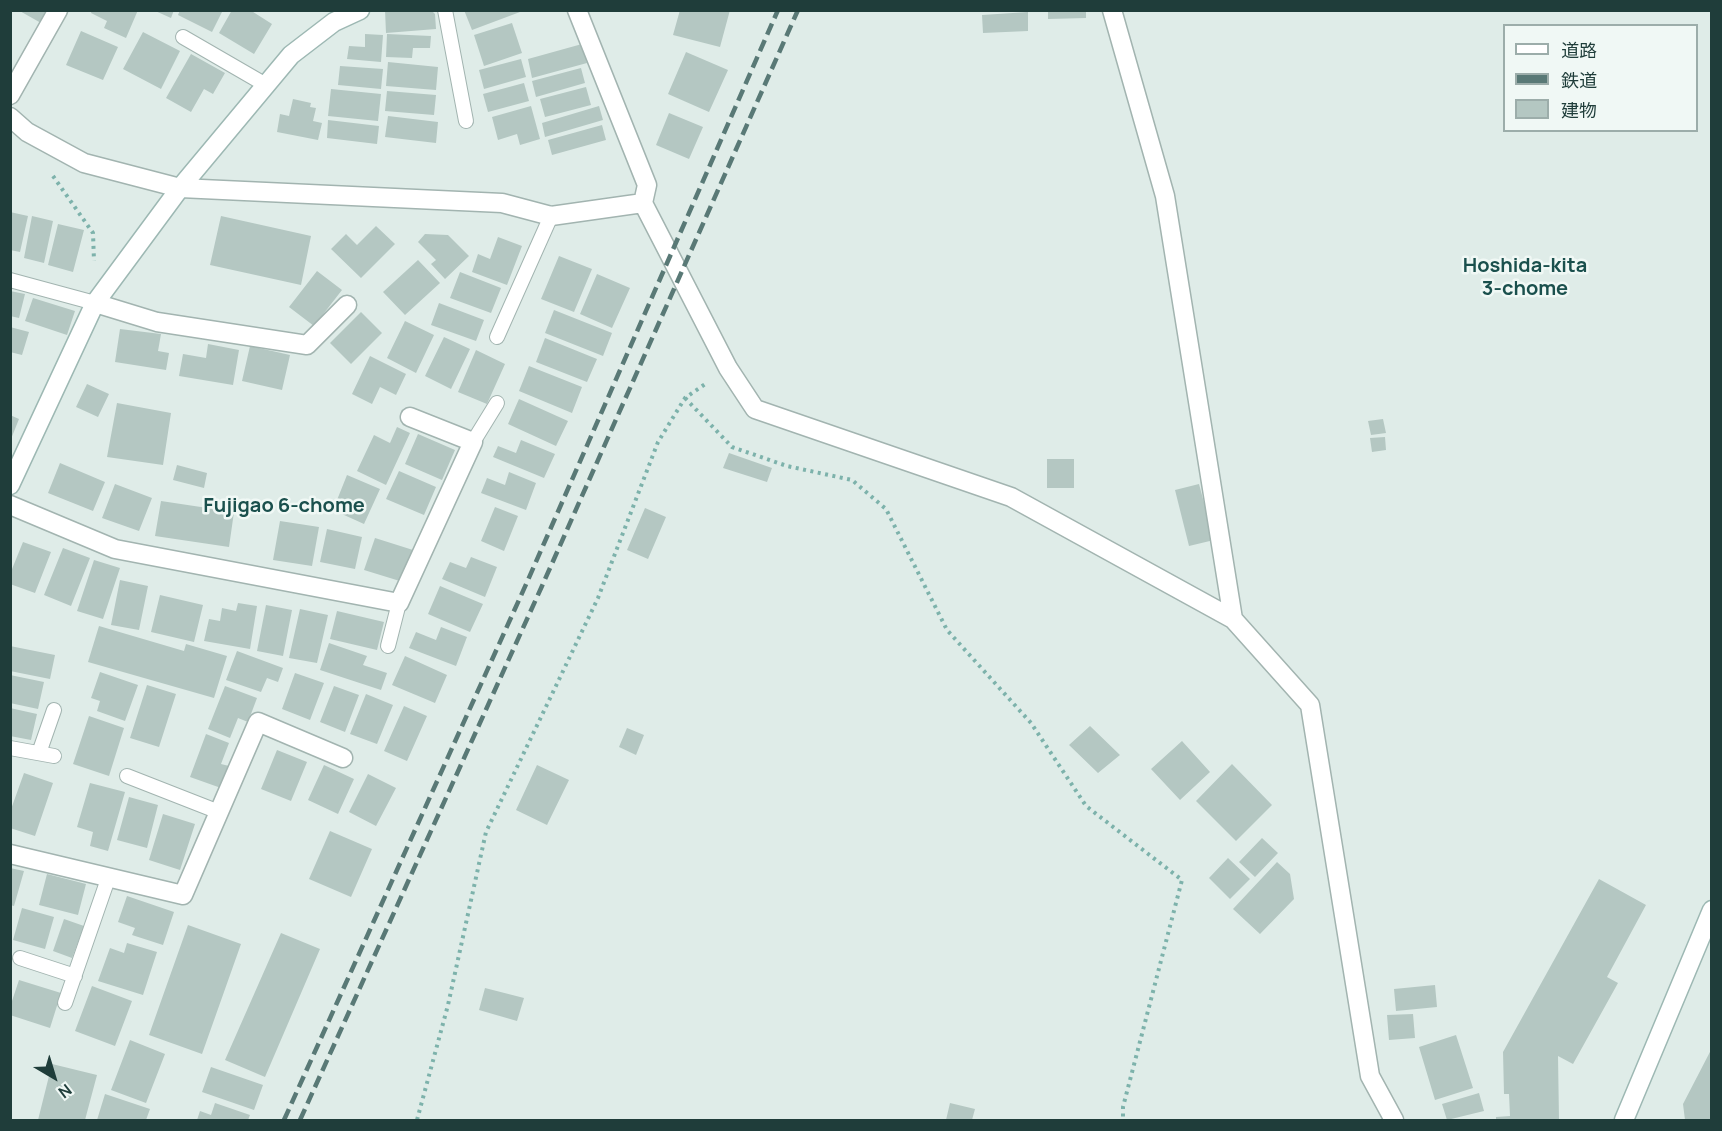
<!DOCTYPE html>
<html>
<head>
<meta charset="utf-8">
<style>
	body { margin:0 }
	#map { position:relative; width:1722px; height:1131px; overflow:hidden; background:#dfece8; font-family:Manrope,"Noto Sans JP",sans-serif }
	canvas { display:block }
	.frame { position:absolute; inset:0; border:12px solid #1f3d3a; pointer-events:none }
	.legend { position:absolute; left:1503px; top:24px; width:195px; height:108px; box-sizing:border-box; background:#f0f8f5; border:2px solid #9cadaa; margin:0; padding:8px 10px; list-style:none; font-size:18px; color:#1f3d3a }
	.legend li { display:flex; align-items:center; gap:12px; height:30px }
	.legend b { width:30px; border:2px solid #9cadaa }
	.north { position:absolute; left:24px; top:1047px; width:60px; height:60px; -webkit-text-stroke:4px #f0f8f5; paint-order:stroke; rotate:142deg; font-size:16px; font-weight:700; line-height:24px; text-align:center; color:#1f3d3a }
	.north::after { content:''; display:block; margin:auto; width:21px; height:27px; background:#1f3d3a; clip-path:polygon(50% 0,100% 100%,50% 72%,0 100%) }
</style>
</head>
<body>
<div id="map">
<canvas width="1722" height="1131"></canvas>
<div class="frame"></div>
<ul class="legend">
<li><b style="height:8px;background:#fff"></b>道路</li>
<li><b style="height:8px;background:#597976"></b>鉄道</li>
<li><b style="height:16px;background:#b4c7c2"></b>建物</li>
</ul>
<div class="north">N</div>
</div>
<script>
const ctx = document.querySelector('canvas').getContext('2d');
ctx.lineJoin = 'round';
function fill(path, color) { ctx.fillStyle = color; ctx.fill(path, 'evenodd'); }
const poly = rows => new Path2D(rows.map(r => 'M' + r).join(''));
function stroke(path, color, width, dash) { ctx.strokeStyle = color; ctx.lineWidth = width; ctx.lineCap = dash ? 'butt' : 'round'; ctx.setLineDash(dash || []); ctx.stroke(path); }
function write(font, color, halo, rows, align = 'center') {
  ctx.font = font + ' Manrope,sans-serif'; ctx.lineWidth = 5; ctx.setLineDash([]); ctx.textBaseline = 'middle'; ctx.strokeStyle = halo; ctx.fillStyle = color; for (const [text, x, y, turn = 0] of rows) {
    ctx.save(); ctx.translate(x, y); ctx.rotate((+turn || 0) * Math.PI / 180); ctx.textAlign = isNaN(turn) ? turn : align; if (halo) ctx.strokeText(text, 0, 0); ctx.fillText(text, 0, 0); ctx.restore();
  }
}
const building = poly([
	[18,10,47,10,41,23],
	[92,10,138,10,126,38,104,28,107,21,91,13],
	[153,10,174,10,171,18],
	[180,10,223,10,212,32,178,15],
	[232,10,250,10,272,24,254,54,219,33],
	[385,10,431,10,435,14,436,29,386,33],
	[464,10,520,10,520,12,472,30],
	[680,10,730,10,720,47,673,35],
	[1048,10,1086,10,1086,18,1048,19],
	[1028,12,1028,31,983,33,982,15],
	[512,23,522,53,484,66,474,35],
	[81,31,118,47,103,80,66,65],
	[143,32,180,51,161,89,123,69],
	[365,34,383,35,381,62,347,59,349,46,365,47],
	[387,34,431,36,430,48,413,48,412,58,386,57],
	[582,44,587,63,532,78,528,59],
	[686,52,728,70,709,112,668,94],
	[191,54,225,73,213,94,204,89,191,112,166,98],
	[521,59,526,77,484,89,479,70],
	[388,62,438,67,436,90,386,86],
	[340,66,383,69,381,89,338,85],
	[581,68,585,83,536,97,532,81],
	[524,83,529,101,488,112,483,94],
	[586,87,591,105,545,117,540,99],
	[331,89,381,94,378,121,328,116],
	[387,91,436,95,434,115,385,111],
	[293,99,311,103,310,107,316,108,313,121,322,123,318,140,277,132,280,114,289,116],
	[531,106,540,139,520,145,517,134,498,140,492,117],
	[599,106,603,120,545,137,542,123],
	[669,113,703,127,689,159,656,145],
	[388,116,438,122,436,143,385,137],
	[328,120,379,126,377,144,327,138],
	[602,125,606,140,552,155,548,140],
	[10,212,28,216,20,252,10,250],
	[32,216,53,221,44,263,24,258],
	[221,216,311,236,301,285,210,265],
	[58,224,84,230,73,272,48,265],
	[376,226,395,244,361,278,331,249,346,234,357,245],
	[425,234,448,235,469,256,445,279,431,264,436,260,418,242],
	[498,237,522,246,507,285,472,272,478,254,490,259],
	[559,256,592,269,574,312,541,299],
	[418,260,440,283,405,315,383,292],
	[317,271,342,290,314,326,289,307],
	[460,272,501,288,491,313,450,298],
	[597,274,630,288,612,328,580,314],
	[10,291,25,294,19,318,10,316],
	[33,298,75,311,67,335,25,321],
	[439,303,484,320,476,341,431,325],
	[554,310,612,333,603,356,545,333],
	[361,312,382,333,351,364,330,343],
	[405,321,434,335,416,373,387,358],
	[10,327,29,332,22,355,10,352],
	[120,329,161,334,158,351,169,353,166,370,115,362],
	[444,337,470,349,451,389,425,376],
	[545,338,597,359,587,382,536,362],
	[208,344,239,350,233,385,179,376,183,354,206,358],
	[250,346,290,355,282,390,242,381],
	[476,350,505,364,487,404,458,392],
	[370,356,406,374,396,395,380,387,372,404,352,394],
	[529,366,582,387,572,413,519,391],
	[87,384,109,394,98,417,76,407],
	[519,399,568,421,556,446,508,424],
	[117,403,171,413,163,465,107,457],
	[10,415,19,419,11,439,10,439],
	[1383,419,1386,433,1371,435,1368,421],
	[397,427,410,433,386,485,357,471,374,435,390,443],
	[418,434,455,450,442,480,405,464],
	[1385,437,1386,450,1372,452,1370,438],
	[521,440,555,454,544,478,493,457,498,446,516,453],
	[729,453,772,468,767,482,723,468],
	[1047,459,1074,459,1074,488,1047,488],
	[60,463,105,482,93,511,48,493],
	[177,465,207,473,204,488,173,480],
	[399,471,436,487,424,515,386,499],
	[509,472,536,483,526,510,481,493,487,478,505,485],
	[347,475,380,489,364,524,333,510],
	[115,484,152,498,139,531,102,518],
	[1199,484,1214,540,1189,546,1175,490],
	[161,501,234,512,229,547,155,536],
	[495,507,518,516,504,551,481,541],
	[645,508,666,517,648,559,627,550],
	[280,521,319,527,312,566,273,560],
	[327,529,362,537,355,569,320,562],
	[375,538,413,550,403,582,364,570],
	[23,542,51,552,35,593,10,584,10,574],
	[63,548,90,558,71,606,44,595],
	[471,557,497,567,485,597,442,579,450,562,466,568],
	[94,560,120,568,103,619,77,611],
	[120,580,148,586,139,630,111,625],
	[440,586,483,604,470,632,428,614],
	[160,595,203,605,194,642,151,632],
	[238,603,257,606,250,649,204,641,209,619,220,621,222,608,236,611],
	[266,605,292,610,283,656,257,651],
	[300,609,328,615,317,663,289,658],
	[337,611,384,622,377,650,330,639],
	[99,626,184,651,186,644,227,656,214,698,88,662],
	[441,627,467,637,456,666,409,648,416,632,436,640],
	[329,643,367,656,363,665,387,673,381,690,320,670],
	[10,646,55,655,50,679,10,671],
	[237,651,283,668,278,682,267,678,261,692,226,680],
	[405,656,447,675,435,703,392,685],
	[100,672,138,685,125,721,97,711,100,701,91,698],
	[295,673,324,683,310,720,282,709],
	[10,675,44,682,38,709,10,703],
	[147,685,176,694,159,747,130,738],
	[225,686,257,698,248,722,238,718,230,738,208,729],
	[334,686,359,695,345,732,320,722],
	[366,694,393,705,377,744,350,734],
	[404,706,427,716,407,761,384,751],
	[10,708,37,714,31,740,10,736],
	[89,716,124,728,109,776,73,764],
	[1090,726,1120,755,1098,773,1069,745],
	[627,728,644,735,636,755,619,747],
	[206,734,229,743,221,764,229,766,221,788,190,777],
	[1182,741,1210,772,1180,800,1151,769],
	[277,750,307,762,291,801,261,789],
	[1232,764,1272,805,1236,841,1196,801],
	[324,765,354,779,338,814,308,800],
	[537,765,569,780,547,825,516,810],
	[24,773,53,783,35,836,10,828,10,812],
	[368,774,396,788,376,826,349,812],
	[90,783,125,792,108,851,90,846,93,832,77,827],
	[129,797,158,805,147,848,117,840],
	[163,814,195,824,180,870,149,860],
	[330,831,372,849,351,897,309,879],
	[1262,838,1278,853,1255,877,1239,862],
	[1228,858,1250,879,1230,899,1209,878],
	[1277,862,1290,874,1294,899,1260,934,1233,909],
	[10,868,24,871,14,906,10,905],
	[47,874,86,884,78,915,39,905],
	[1599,879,1646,905,1607,977,1618,983,1573,1064,1558,1056,1559,1120,1496,1120,1496,1117,1510,1116,1509,1094,1504,1094,1503,1052],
	[127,896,174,912,163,945,132,935,135,928,118,922],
	[22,908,54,917,45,949,13,940],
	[64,919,84,926,72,958,53,951],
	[188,925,241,944,202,1054,149,1035],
	[281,933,320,949,265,1077,225,1060],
	[127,943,157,952,143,995,98,981,110,948,124,953],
	[19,980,61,993,50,1028,10,1015,10,1007],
	[1435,985,1437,1007,1396,1011,1394,989],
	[92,986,132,1001,115,1046,75,1031],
	[485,988,524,998,517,1021,479,1010],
	[1413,1014,1415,1038,1389,1040,1387,1015],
	[1456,1035,1473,1088,1435,1100,1419,1047],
	[130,1040,165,1054,146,1103,111,1090],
	[1712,1048,1712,1120,1685,1120,1683,1104],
	[52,1064,97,1075,85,1120,38,1120],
	[211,1067,263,1085,254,1110,202,1092],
	[1479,1093,1484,1111,1447,1120,1442,1104],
	[105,1094,150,1109,146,1120,97,1120],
	[215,1103,250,1115,248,1120,197,1120,200,1111,211,1115],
	[950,1103,975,1109,972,1120,946,1120]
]);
const path = poly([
	[53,176,93,233,94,261],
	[685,398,732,447,787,466,852,480,886,509,947,630,1031,723,1086,806,1182,880,1123,1107,1123,1120],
	[417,1120,448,1005,486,832,598,598,658,442,685,398,708,382]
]);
const lane = poly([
	[445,10,466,121],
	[183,37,266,85],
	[10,280,95,303],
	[497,337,551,216],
	[473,442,497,403],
	[388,646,399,603],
	[10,748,54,756],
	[39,753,54,710],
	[127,776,219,812],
	[20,958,75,976],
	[65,1003,109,876]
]);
const street = poly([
	[1112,10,1165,196,1233,619],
	[10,95,58,10],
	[10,117,27,132,84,163,180,188,502,203,551,216,643,203,647,185,577,10],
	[643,203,728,368,755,409,1011,497,1233,619,1310,705,1370,1076,1394,1120],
	[95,303,157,322,307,345,347,305],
	[10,505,115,549,399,603,473,442,410,417],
	[10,854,183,895,258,722,343,758]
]);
const secondary = poly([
	[10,485,95,303,180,188,291,55,334,22,360,10],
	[1624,1120,1712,910]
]);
const rail = poly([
	[284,1120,528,580,778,10],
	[300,1120,542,586,798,10]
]);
const neighbourhoodNames = [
	["Hoshida-kita",1525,266],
	["3-chome",1525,289],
	["Fujigao 6-chome",284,506]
];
fill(building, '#b4c7c2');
stroke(lane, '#a2b4b0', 16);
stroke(street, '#a2b4b0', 21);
stroke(secondary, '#9db8b3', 21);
stroke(path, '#7db2ab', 4, [3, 4.5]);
stroke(lane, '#fff', 14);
stroke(street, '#fff', 18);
stroke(secondary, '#fff', 18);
stroke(rail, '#597976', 4.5, [12, 6]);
write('bold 20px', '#1a504d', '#f0f8f5', neighbourhoodNames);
</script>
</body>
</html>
